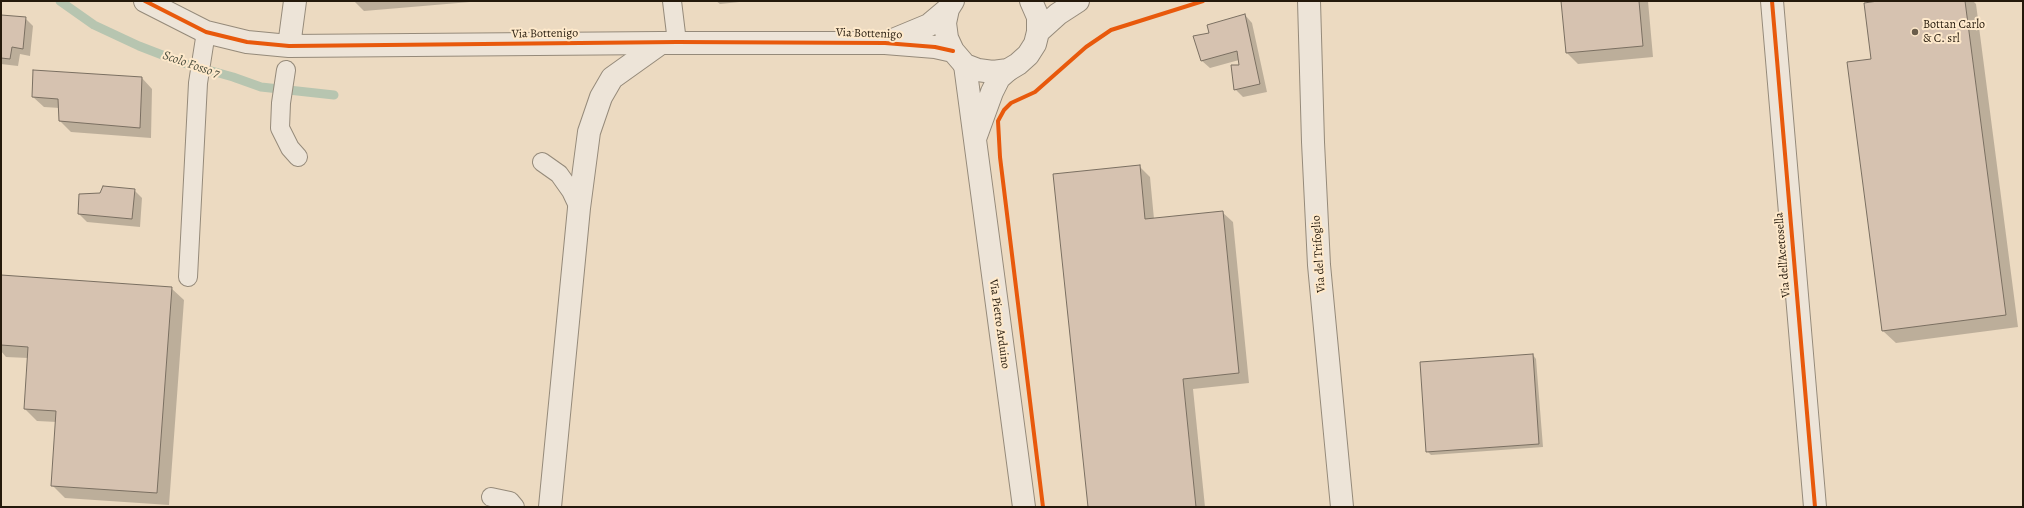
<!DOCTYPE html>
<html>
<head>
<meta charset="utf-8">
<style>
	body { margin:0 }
	#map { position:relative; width:2024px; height:508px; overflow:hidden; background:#ecdac1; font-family:Alegreya,serif }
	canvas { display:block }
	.frame { position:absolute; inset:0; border:2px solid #24190b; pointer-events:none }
</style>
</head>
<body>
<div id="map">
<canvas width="2024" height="508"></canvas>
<div class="frame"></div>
</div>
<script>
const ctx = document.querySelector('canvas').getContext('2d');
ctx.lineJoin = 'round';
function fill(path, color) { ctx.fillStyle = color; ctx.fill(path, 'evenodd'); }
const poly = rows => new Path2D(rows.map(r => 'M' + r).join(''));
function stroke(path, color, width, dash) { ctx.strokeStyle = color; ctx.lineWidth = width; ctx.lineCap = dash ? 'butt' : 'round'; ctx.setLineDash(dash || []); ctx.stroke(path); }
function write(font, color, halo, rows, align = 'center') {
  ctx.font = font + ' Alegreya,serif'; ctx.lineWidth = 4; ctx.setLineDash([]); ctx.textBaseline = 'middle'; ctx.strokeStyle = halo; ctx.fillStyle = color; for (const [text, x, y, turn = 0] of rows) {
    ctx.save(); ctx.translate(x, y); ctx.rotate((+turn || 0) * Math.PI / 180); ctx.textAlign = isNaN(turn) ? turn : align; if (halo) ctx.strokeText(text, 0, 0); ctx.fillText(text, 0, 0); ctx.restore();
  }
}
const shadow = poly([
	[354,1,482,1,364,11],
	[716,1,749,1,720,4],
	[1562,1,1648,1,1653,57,1578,64,1567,53],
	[1886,1,1973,1,1976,4,2018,327,1896,343,1883,331,1873,59],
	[1245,15,1252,23,1267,92,1243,97,1235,89,1240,66,1239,60,1210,68,1202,61,1211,34],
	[1,16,25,18,33,26,30,56,20,54,18,66,1,64],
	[142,78,152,89,151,138,71,132,60,121,60,108,44,107,33,97],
	[1139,166,1150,177,1154,219,1222,212,1233,222,1249,383,1193,389,1205,507,1089,507],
	[134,190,142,198,140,227,87,222,79,214,101,194],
	[1,276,171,288,184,300,169,505,65,498,52,485,57,422,37,421,25,409,28,358,6,357,1,351],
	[1533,355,1536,359,1543,447,1431,455,1427,451]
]);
const stream = poly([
	[60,1,94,25,139,46,183,63,233,77,261,87,334,95]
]);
const building = poly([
	[1561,1,1639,1,1643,46,1566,53,1561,1],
	[1878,1,1965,1,2006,315,1882,331,1847,62,1871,59,1864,3,1878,1],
	[1245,14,1260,84,1234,90,1231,65,1239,65,1237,51,1201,61,1193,36,1209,33,1207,25,1245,14],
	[1,15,26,17,23,49,12,47,10,59,1,58,1,15],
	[33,70,142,77,140,128,59,121,58,99,32,97,33,70],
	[1140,165,1145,219,1223,211,1239,373,1183,379,1196,507,1088,507,1053,174,1140,165],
	[103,186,135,189,132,219,78,214,79,194,100,193,103,186],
	[1,275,172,287,157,493,51,486,56,411,24,409,28,347,1,345,1,275],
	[1533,354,1539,444,1426,452,1420,362,1533,354]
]);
const service = poly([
	[672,1,677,42],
	[286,70,281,103,280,128,290,148,298,157],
	[542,162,559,174,571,191,579,208],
	[188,277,198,83,206,32],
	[491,497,510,501,515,507]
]);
const minor = poly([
	[145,1,206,32,247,42,289,46,661,43],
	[1309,1,1313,142,1319,265,1342,507],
	[1772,1,1815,507],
	[289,46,295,1],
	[965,65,1024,507],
	[976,136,992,92,999,78,1008,70]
]);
const tertiary = poly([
	[953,1,948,9,945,23,947,38,953,51,965,65,978,70,993,72,1008,70,1018,64,1028,55,1035,44,1038,32,1038,17,1031,1],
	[1038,32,1058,14,1078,1],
	[888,42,929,25,948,9],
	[550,507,579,208,589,132,601,97,612,78,661,43,885,43,935,47,953,51]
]);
const cycleway = poly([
	[145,1,206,32,247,42,289,46,677,42,885,43,935,47,953,51],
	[1772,1,1815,507],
	[1043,507,1000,157,998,121,1004,110,1011,103,1035,92,1086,47,1111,30,1203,1]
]);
const markers = [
	[1915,32,4,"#6a5d4b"]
];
const poiNames = [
	["Bottan Carlo",1923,25],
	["& C. srl",1923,39]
];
const streetNames = [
	["Via Bottenigo",545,34,-1],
	["Via Bottenigo",869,34,2],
	["Via del Trifoglio",1319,254,-94],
	["Via dell'Acetosella",1783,255,-95],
	["Via Pietro Arduino",999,324,82]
];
const waterNames = [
	["Scolo Fosso 7",191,65,19]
];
fill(shadow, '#0003');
stroke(stream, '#b7c5b0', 9);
fill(building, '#d6c2b0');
stroke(building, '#7a6f61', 1);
stroke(service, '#958a7a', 20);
stroke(minor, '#958a7a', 24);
stroke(tertiary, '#958a7a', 24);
stroke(service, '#ede4d8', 18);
stroke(minor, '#ede4d8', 22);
stroke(tertiary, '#ede4d8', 22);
stroke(cycleway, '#e8590c', 4);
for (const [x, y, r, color] of markers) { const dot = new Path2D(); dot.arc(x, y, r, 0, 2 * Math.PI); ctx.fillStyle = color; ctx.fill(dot); stroke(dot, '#fee9cb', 1.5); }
write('12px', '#24190b', '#fee9cb', poiNames, 'left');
write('12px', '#24190b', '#fee9cb', streetNames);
write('italic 13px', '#4f5242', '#fee9cb', waterNames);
</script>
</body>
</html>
